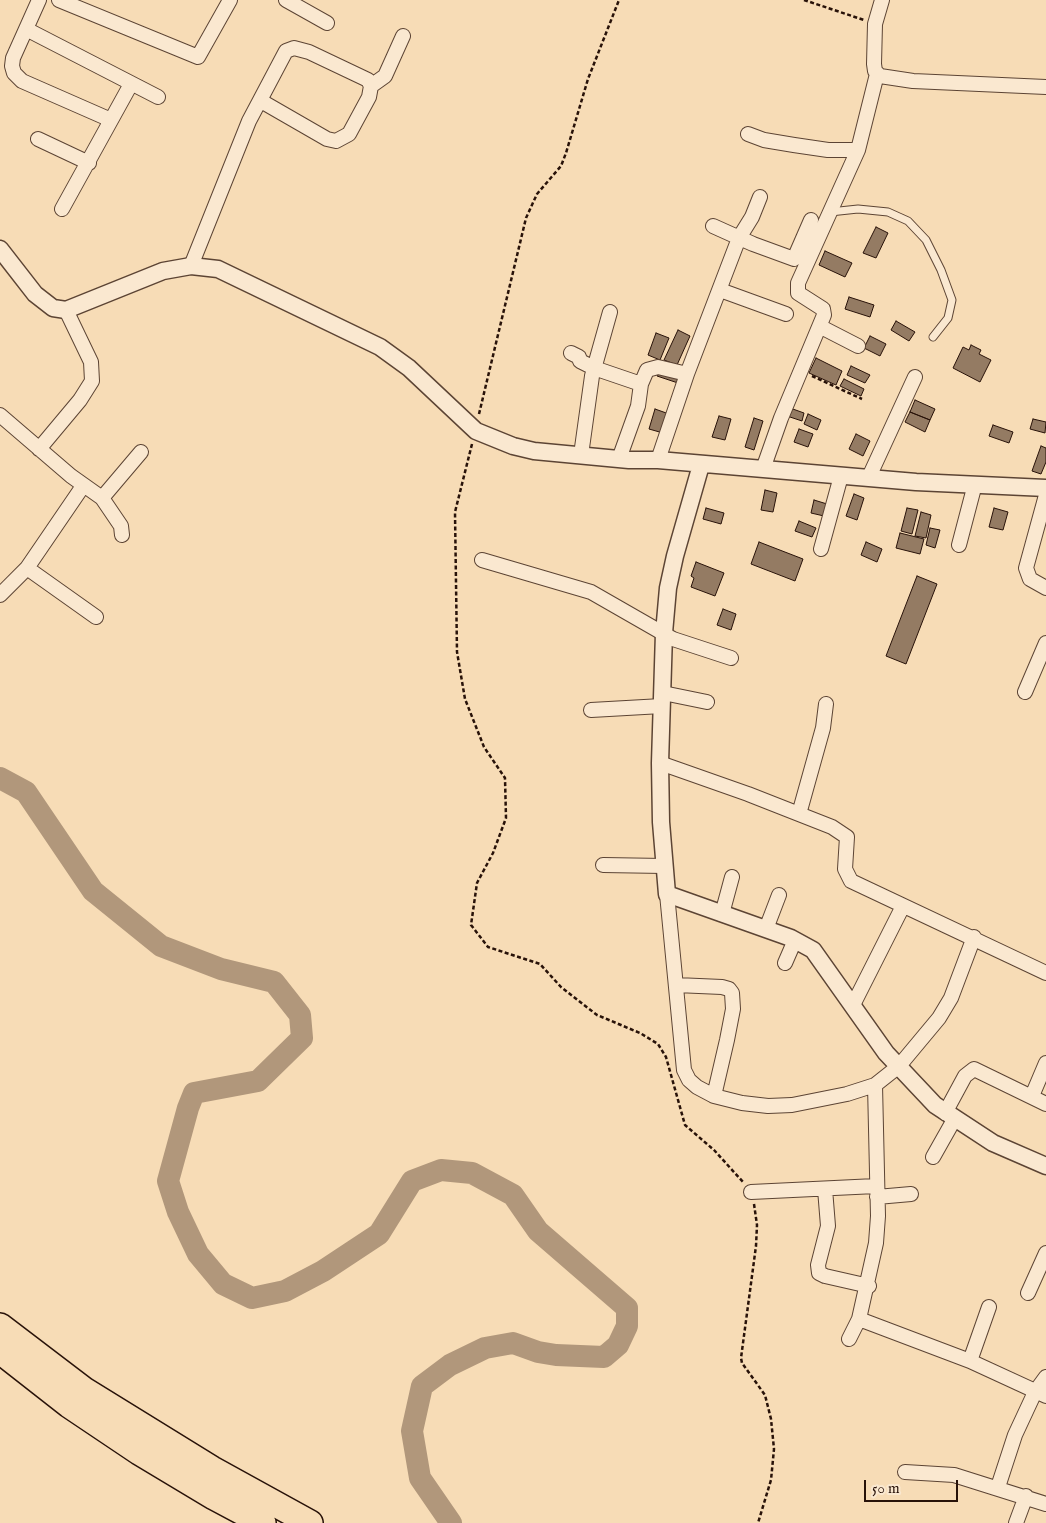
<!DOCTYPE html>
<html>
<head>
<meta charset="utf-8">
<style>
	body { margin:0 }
	#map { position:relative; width:1046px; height:1523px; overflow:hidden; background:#f7dcb6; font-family:"IM FELL English",serif }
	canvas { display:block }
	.scale { position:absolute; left:864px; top:1480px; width:94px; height:22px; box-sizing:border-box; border:2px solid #281209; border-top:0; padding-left:6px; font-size:15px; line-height:18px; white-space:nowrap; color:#281209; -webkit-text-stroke:4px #fae8d0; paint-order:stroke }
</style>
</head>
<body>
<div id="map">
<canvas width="1046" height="1523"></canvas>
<div class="scale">50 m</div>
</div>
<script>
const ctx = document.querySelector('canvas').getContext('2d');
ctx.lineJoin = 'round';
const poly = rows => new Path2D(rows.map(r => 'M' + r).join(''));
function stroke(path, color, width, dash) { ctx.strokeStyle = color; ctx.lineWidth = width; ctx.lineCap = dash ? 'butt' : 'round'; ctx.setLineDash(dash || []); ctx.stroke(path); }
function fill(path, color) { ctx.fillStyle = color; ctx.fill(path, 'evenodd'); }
const river = poly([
	[0,778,26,792,93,891,161,946,221,969,274,982,300,1015,302,1038,258,1081,194,1093,188,1108,168,1181,178,1212,198,1254,223,1284,252,1298,285,1291,323,1271,379,1234,412,1181,441,1170,472,1173,513,1195,538,1231,627,1308,627,1326,618,1345,604,1357,556,1355,538,1352,513,1343,485,1348,450,1365,422,1386,412,1431,420,1478,451,1523]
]);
const building = poly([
	[876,227,888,233,876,258,863,253,876,227],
	[825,251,852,263,845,277,819,265,825,251],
	[849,297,874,305,870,317,845,309,849,297],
	[896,321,915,332,909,341,891,330,896,321],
	[678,330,690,336,677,365,664,360,678,330],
	[656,333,669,338,660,360,648,355,656,333],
	[870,336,886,344,880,356,864,348,870,336],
	[971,345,981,350,979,354,991,360,980,382,953,368,963,347,969,350,971,345],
	[816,358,842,371,836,385,809,373,816,358],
	[851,366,870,375,865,383,847,375,851,366],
	[659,370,681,376,678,383,657,376,659,370],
	[844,379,864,389,861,396,840,386,844,379],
	[915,400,935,409,930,420,910,412,915,400],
	[790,408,804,413,802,421,787,416,790,408],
	[655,409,669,414,663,433,649,429,655,409],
	[910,412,930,420,925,432,905,422,910,412],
	[808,414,821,420,817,430,804,424,808,414],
	[719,416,731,419,725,440,712,437,719,416],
	[754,418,763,421,754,450,745,447,754,418],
	[1033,419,1046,422,1045,433,1030,429,1033,419],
	[993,425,1013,432,1009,443,989,436,993,425],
	[799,429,813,434,808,447,794,442,799,429],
	[856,434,870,441,863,456,849,449,856,434],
	[1041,446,1046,448,1046,462,1041,474,1032,471,1041,446],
	[765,490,777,493,773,512,761,510,765,490],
	[854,494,864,498,857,520,846,516,854,494],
	[814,500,827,504,824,516,811,513,814,500],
	[706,508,724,513,721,524,703,519,706,508],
	[907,508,918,510,912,534,901,531,907,508],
	[994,508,1008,512,1003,530,989,527,994,508],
	[921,512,931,515,926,538,915,536,921,512],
	[799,521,816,528,812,537,795,531,799,521],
	[930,528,940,530,935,548,926,545,930,528],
	[900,533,924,539,920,554,896,548,900,533],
	[759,542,803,559,795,581,751,564,759,542],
	[866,542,882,549,877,562,861,555,866,542],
	[696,562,724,573,715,596,691,587,694,578,691,576,696,562],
	[917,576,937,584,906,664,886,656,917,576],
	[723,609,736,614,731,630,717,625,723,609]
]);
const path = poly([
	[804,0,864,20],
	[812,376,862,399],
	[479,414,526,218,537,194,561,166,566,153,588,79,619,0],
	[472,444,455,512,457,652,465,699,484,747,505,778,506,818,493,853,477,883,471,925,488,947,540,964,561,987,597,1015,640,1033,658,1044,666,1057,685,1125,714,1150,743,1182],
	[754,1204,757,1225,756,1246,741,1358,742,1363,765,1395,771,1419,774,1449,771,1480,758,1523]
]);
const service = poly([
	[830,212,858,209,888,212,908,221,926,240,941,270,952,300,948,318,933,337]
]);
const minor = poly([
	[39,0,13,58,12,66,14,73,22,81,111,120],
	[59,0,198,57,230,0],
	[286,0,327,23],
	[882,0,875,24,874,64,875,71,880,76,913,81,1046,87],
	[26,29,158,97],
	[371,86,385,76,403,36],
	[748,134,764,140,794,145,828,150,858,150],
	[38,139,89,163],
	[62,209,131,84],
	[713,226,753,244,794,259,811,220],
	[191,266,249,121,286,51,294,48,309,52,368,80,371,86,369,97,349,134,336,141,327,139,261,101],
	[720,290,786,314],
	[821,327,858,346],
	[571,353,579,357,580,361,594,368,641,384],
	[0,415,71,476,102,498,121,526,122,535],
	[39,449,80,400,92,381,91,362,66,310],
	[581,455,592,376,610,312],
	[619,459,638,406,641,384,647,370,658,367,687,374],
	[658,460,687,374,739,238,752,217,760,197],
	[763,469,781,418,824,315,823,309,798,293,798,283,858,150,877,74],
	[869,477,915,377],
	[1046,495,1026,568,1030,579,1046,588],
	[102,498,141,452],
	[959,545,975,484],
	[821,549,841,476],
	[482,560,591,592,673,639,731,658],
	[27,568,96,617],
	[0,595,27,568,83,486],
	[1025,692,1046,643],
	[663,693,707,702],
	[591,710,662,706],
	[660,763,748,794,832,827,847,837,845,869,851,881,1046,973],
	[799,814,823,728,826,704],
	[603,865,664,866],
	[667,894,684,1070,689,1080,697,1087,714,1096,742,1103,768,1106,792,1105,847,1094,875,1085,899,1066,939,1018,951,998,974,937],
	[722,914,732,877],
	[766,929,779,895],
	[785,963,795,940],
	[676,985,722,987,729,989,732,993,733,1009,727,1040,714,1096],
	[853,1005,903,906],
	[1032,1096,1046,1063],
	[945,1113,965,1076,974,1069,1046,1104],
	[933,1157,955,1118],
	[825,1189,828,1226,818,1265,819,1273,825,1276,869,1286],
	[751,1192,876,1186],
	[877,1197,911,1194],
	[1028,1293,1046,1253],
	[859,1319,970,1361,1046,1396],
	[849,1339,859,1319,876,1243,878,1216,875,1085],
	[970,1361,989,1307],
	[905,1472,954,1475,1046,1504],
	[998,1487,1015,1435,1035,1392,1046,1377],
	[1016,1523,1026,1496]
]);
const tertiary = poly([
	[0,249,35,294,53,308,66,310,163,271,191,266,218,269,380,347,409,368,476,431,513,446,534,451,629,460,658,460,916,482,1046,488],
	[701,465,675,556,668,588,664,633,660,763,661,822,667,894,791,938,813,950,886,1053,935,1105,993,1143,1046,1166]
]);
const motorway = poly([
	[0,1326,84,1390,212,1469,310,1523],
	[0,1351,69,1405,139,1452,214,1497,263,1523]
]);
stroke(river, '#b1977b', 22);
fill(building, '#947b63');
stroke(building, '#281209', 1);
stroke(service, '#5c4434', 9);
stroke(minor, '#5c4434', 16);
stroke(tertiary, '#5c4434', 19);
stroke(motorway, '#281209', 28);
stroke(path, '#281209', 2.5, [4, 2.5]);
stroke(service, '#fae8d0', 7);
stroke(minor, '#fae8d0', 14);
stroke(tertiary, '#fae8d0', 16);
stroke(motorway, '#f7dcb6', 25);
</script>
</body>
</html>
